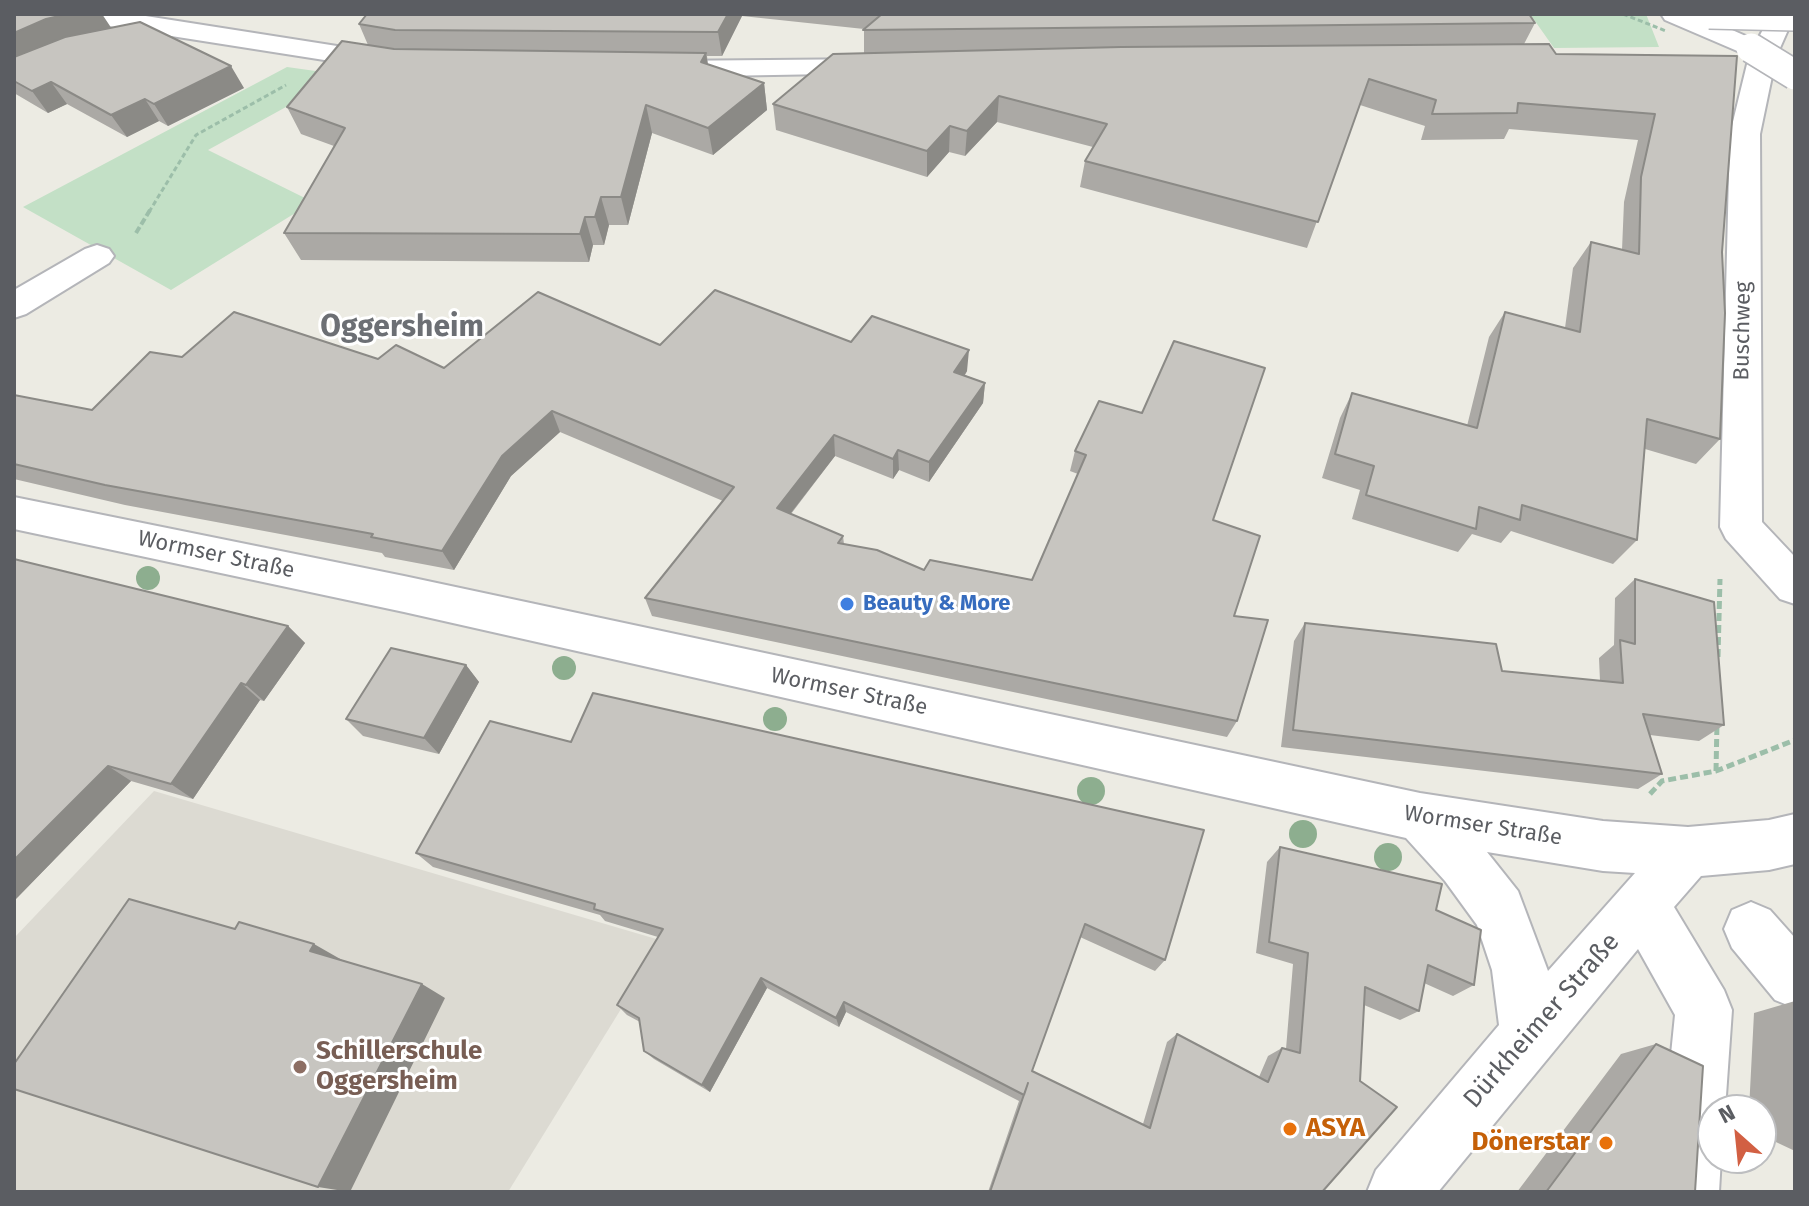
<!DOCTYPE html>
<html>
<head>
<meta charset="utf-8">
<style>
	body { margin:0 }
	#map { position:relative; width:1809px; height:1206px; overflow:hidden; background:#ecebe3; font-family:"Fira Sans",sans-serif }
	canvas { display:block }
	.frame { position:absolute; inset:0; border:16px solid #5b5d62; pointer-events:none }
	.north { position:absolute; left:1697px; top:1094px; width:80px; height:80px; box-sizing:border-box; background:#fff; border:2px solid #bdbec0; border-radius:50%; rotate:333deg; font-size:22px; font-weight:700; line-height:32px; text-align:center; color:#5b5d62 }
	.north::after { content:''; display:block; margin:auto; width:28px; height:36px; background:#d26043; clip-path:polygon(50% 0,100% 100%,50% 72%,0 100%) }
</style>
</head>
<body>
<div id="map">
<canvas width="1809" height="1206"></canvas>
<div class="frame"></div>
<div class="north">N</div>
</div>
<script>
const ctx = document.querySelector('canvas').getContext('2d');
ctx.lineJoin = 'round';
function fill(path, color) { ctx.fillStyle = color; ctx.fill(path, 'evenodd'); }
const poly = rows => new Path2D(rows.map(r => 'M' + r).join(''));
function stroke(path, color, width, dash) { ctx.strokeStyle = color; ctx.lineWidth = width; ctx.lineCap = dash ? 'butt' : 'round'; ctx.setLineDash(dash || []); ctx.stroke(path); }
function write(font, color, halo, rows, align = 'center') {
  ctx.font = font + ' "Fira Sans",sans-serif'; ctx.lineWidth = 6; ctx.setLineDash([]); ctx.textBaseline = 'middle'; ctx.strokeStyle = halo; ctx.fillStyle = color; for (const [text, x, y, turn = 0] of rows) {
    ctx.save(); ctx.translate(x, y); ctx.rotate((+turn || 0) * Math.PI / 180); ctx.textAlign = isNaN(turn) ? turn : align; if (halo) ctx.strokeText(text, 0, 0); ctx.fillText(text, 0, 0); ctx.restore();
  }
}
const education = poly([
	[154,791,663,941,508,1192,14,1192,14,938]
]);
const green = poly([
	[1530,14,1646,14,1659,47,1554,48],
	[287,67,344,75,208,150,313,202,171,290,23,207]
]);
const pathFar2 = poly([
	[149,212,196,135,286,85]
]);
const pathFar1 = poly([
	[136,233,150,210]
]);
const path = poly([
	[1718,657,1720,579],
	[1716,771,1717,723],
	[1650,794,1662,781,1716,771,1795,740]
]);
const minor = poly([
	[69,14,133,14,388,54,398,56,402,62,398,68,388,70,82,22,73,20,69,14],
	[1661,14,1696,14,1757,41,1771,14,1795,14,1776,57,1760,134,1762,522,1795,557,1795,604,1780,599,1726,539,1720,527,1730,134,1749,56,1665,20,1661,14],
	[876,59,886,61,890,67,886,73,661,77,651,75,647,69,651,63,661,61,876,59],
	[97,245,109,249,114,256,109,263,26,314,14,318,14,290,85,249,97,245],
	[14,497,404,576,1420,793,1603,821,1688,827,1769,820,1795,814,1795,864,1769,870,1701,876,1674,907,1724,990,1732,1010,1725,1110,1713,1110,1713,1158,1721,1158,1719,1192,1657,1192,1675,1015,1638,949,1438,1192,1367,1192,1376,1170,1499,1025,1492,970,1477,925,1445,881,1406,838,404,612,14,529,14,497],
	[1487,852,1603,871,1635,873,1548,971,1518,891,1487,852],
	[1751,902,1770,910,1795,938,1795,1008,1775,1000,1732,948,1724,929,1732,910,1751,902]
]);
const pathBridge = poly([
	[1623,14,1666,31]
]);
const minorBridge = poly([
	[1709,14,1795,16],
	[1751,48,1795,75]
]);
const trees = [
	[148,578,12],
	[564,668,12],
	[775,719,12],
	[1091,791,14],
	[1303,834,14],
	[1388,857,14]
];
const wall = poly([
	[14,14,111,28,244,88,168,126,159,121,127,137,67,104,48,113,14,93],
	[367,14,1529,14,1535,23,1524,44,1556,54,1737,56,1722,252,1720,439,1696,464,1645,449,1637,540,1613,564,1511,531,1501,543,1472,534,1458,552,1352,519,1360,490,1322,478,1340,418,1352,393,1467,426,1489,337,1505,312,1565,328,1573,268,1591,242,1622,250,1624,202,1638,140,1509,129,1504,139,1421,140,1425,126,1360,105,1307,248,1080,187,1085,161,1093,147,997,122,965,156,949,152,927,177,776,130,773,104,864,53,864,29,742,16,722,56,707,56,708,64,764,83,767,110,713,155,652,133,628,225,609,225,604,245,593,245,589,262,301,260,284,233,334,146,301,134,287,107,368,45,359,24],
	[851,342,967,371,965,375,985,383,983,403,929,482,899,470,893,479,835,456,791,514,843,536,844,544,924,570,1032,580,1078,474,1070,471,1075,451,1099,401,1213,520,1234,616,1237,721,1227,737,652,616,645,598,723,501,560,432,511,476,454,570,385,557,382,553,125,505,14,479,14,395,92,410,182,357,378,359,444,368,660,345],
	[14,559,288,626,305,643,264,701,260,700,193,799,131,781,14,901],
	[1635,579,1724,725,1699,741,1650,735,1662,774,1638,789,1281,747,1294,641,1305,623,1502,671,1600,681,1599,658,1614,645,1615,598],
	[466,665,479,682,439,754,363,736,346,719],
	[593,693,1165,960,1155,971,1080,937,1032,1071,1143,1124,1167,1042,1177,1034,1259,1077,1268,1056,1282,1048,1286,1049,1293,964,1256,953,1267,862,1280,847,1436,910,1474,985,1453,996,1424,983,1419,1011,1400,1020,1364,1005,1322,1192,988,1192,1019,1101,846,1012,839,1027,767,988,710,1092,654,1059,644,1051,640,1022,627,1015,617,1005,658,937,605,921,600,915,433,867,416,853,571,742],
	[1795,1001,1795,1151,1761,1135,1761,1110,1749,1110,1754,1013],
	[1656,1044,1695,1192,1517,1192,1621,1054]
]);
const shadedWall = poly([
	[67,14,102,14,112,29,14,62,14,33,46,19],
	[728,14,742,14,742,16,722,56,718,32],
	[706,53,710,80,701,62],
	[231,66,244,88,168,126,154,104],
	[51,82,67,104,48,113,32,91],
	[764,83,767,110,713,155,708,128],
	[999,96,997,122,965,156,967,131],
	[145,99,159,121,127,137,111,115],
	[646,105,652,133,628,225,621,197],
	[950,126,949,152,927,177,927,151],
	[601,197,609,225,604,245,595,217],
	[585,217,593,245,589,262,580,234],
	[969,350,967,371,953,393,954,372],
	[985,383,983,403,929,482,929,462],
	[552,411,560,432,511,476,454,570,442,551,502,456],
	[834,435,835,456,780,527,777,508],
	[898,450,899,470,893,479,893,459],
	[288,626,305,643,264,701,246,685],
	[466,665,479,682,439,754,424,738],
	[241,683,260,700,193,799,171,784],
	[108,766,131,781,14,901,14,860],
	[314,944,342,960,338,967,310,951],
	[761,978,767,988,710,1092,702,1085],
	[422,984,445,998,350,1192,318,1187],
	[844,1002,846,1012,839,1027,836,1018]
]);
const building = poly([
	[14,14,68,14,46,19,14,33,14,14],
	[367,14,728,14,718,32,395,30,359,24,367,14],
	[882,14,1529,14,1535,23,863,30,882,14],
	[140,22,231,66,154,104,145,99,111,115,51,82,32,91,14,81,14,57,65,37,140,22],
	[342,41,394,49,706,53,701,62,764,83,708,128,646,105,621,197,601,197,595,217,585,217,580,234,284,233,345,128,287,107,342,41],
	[1549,44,1556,54,1737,56,1722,252,1725,313,1720,439,1647,419,1637,540,1522,505,1520,520,1479,507,1476,529,1366,495,1374,466,1335,454,1352,393,1477,428,1505,312,1580,332,1591,242,1639,254,1641,177,1655,114,1518,103,1517,113,1432,114,1436,100,1369,79,1318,222,1085,161,1107,124,999,96,967,131,950,126,927,151,773,104,833,54,1121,47,1549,44],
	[715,290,851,342,872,316,969,350,954,372,985,383,929,462,898,450,893,459,834,435,777,508,843,536,838,543,877,550,924,570,930,560,1032,580,1086,455,1075,451,1099,401,1142,413,1174,341,1265,368,1213,520,1260,536,1234,616,1268,620,1237,721,645,598,734,487,552,411,502,456,442,551,371,537,373,534,105,485,14,464,14,395,92,410,150,352,182,357,234,312,378,359,396,345,444,368,538,292,660,345,715,290],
	[14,559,288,626,246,685,241,683,171,784,108,766,14,860,14,559],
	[1635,579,1714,602,1724,725,1643,714,1662,774,1293,730,1305,623,1496,644,1502,671,1623,683,1620,640,1635,644,1635,579],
	[391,648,466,665,424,738,346,719,391,648],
	[593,693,1204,830,1165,960,1085,924,1032,1071,1150,1128,1177,1034,1268,1082,1282,1048,1300,1053,1308,953,1269,942,1280,847,1442,884,1436,910,1481,930,1474,985,1428,965,1419,1011,1365,987,1360,1081,1397,1107,1322,1192,990,1192,1028,1083,1024,1095,844,1002,836,1018,761,978,702,1085,644,1051,639,1018,617,1005,663,929,594,909,595,904,416,853,490,721,571,742,593,693],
	[129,899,235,929,239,922,314,944,310,951,422,984,318,1187,14,1089,14,1064,129,899],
	[1656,1044,1703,1066,1695,1192,1546,1192,1656,1044]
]);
const markers = [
	[847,604,8,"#3f7fe0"],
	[300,1067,8,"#8d6e63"],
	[1290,1129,8,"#e8710a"],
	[1606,1143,8,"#e8710a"]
];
const streetNames = [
	["Buschweg",1743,331,-89],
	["Wormser Straße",216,555,12],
	["Wormser Straße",849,692,12],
	["Wormser Straße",1483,826,9]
];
const shopNames = [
	["Beauty & More",863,604]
];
const nearStreetnames = [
	["Dürkheimer Straße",1542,1021,-49]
];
const nearEducationnames = [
	["Schillerschule",316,1052],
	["Oggersheim",316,1082]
];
const nearFoodnames = [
	["ASYA",1306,1129],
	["Dönerstar",1590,1143,"right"]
];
const districtNames = [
	["Oggersheim",402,328]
];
fill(education, '#dcdad2');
fill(green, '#c3e0c6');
stroke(minor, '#b4b5b9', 4);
stroke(pathFar2, '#9cbea9', 3, [5, 3]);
stroke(pathFar1, '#9cbea9', 4, [7, 3]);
stroke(path, '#9cbea9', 5, [8, 4]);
fill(minor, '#fff');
stroke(minorBridge, '#b4b5b9', 32, []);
stroke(pathBridge, '#9cbea9', 3, [5, 3]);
stroke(minorBridge, '#fff', 29);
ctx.fillStyle = '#8dae8f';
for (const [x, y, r] of trees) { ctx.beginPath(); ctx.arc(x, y, r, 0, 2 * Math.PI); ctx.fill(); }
fill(wall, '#aba9a5');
fill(shadedWall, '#8b8a86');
fill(building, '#c7c5c0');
stroke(building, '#8b8a86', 2);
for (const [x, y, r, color] of markers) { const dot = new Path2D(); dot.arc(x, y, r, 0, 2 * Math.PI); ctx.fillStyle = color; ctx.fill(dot); stroke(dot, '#fff', 3); }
write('22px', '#5b5d62', '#fff', streetNames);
write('bold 22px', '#366cbe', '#fff', shopNames, 'left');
write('26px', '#5b5d62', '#fff', nearStreetnames);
write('bold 26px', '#785e54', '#fff', nearEducationnames, 'left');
write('bold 26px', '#c56008', '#fff', nearFoodnames, 'left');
write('bold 30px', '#6c6f74', '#fff', districtNames);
</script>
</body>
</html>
